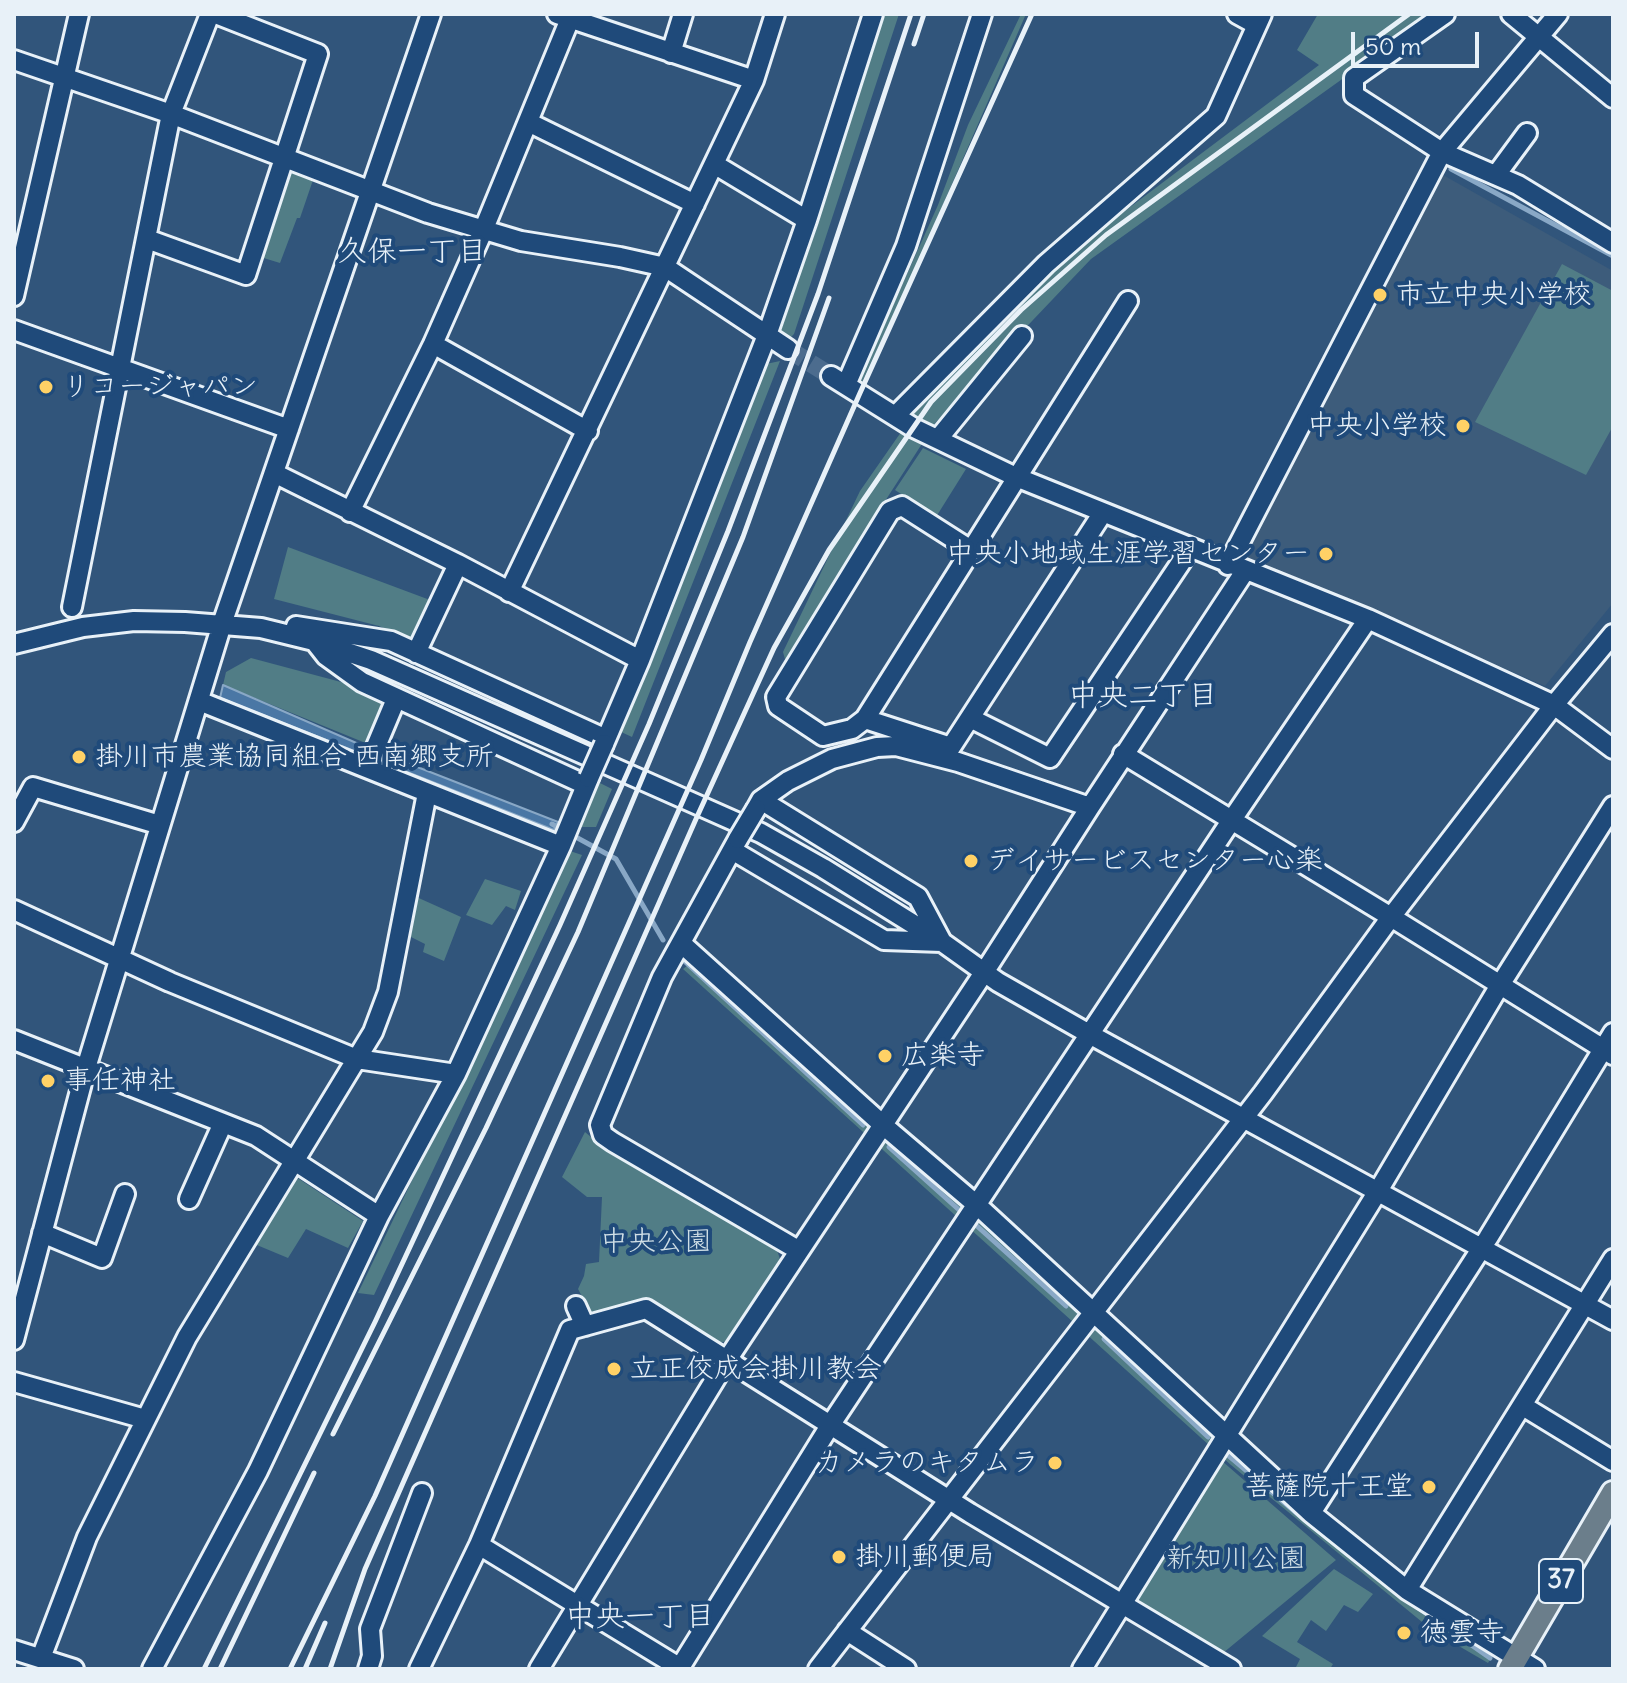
<!DOCTYPE html>
<html>
<head>
<meta charset="utf-8">
<style>
	body { margin:0 }
	#map { position:relative; width:1627px; height:1683px; overflow:hidden; background:#31557b; font-family:Delius,sans-serif }
	canvas { display:block }
	.frame { position:absolute; inset:0; border:16px solid #e8f1f8; pointer-events:none }
	.scale { position:absolute; left:1351px; top:32px; width:128px; height:36px; box-sizing:border-box; border:4px solid #e8f1f8; border-top:0; padding-left:10px; font-size:24px; line-height:28px; white-space:nowrap; color:#e8f1f8; -webkit-text-stroke:6px #1f4a7a; paint-order:stroke }
</style>
</head>
<body>
<div id="map">
<canvas width="1627" height="1683"></canvas>
<div class="frame"></div>
<div class="scale">50 m</div>
</div>
<script>
const ctx = document.querySelector('canvas').getContext('2d');
ctx.lineJoin = 'round';
function fill(path, color) { ctx.fillStyle = color; ctx.fill(path, 'evenodd'); }
const poly = rows => new Path2D(rows.map(r => 'M' + r).join(''));
function stroke(path, color, width, dash) { ctx.strokeStyle = color; ctx.lineWidth = width; ctx.lineCap = dash ? 'butt' : 'round'; ctx.setLineDash(dash || []); ctx.stroke(path); }
function write(font, color, halo, rows, align = 'center') {
  ctx.font = font + ' Delius,"Klee One",sans-serif'; ctx.lineWidth = 8; ctx.setLineDash([]); ctx.textBaseline = 'middle'; ctx.strokeStyle = halo; ctx.fillStyle = color; for (const [text, x, y, turn = 0] of rows) {
    ctx.save(); ctx.translate(x, y); ctx.rotate((+turn || 0) * Math.PI / 180); ctx.textAlign = isNaN(turn) ? turn : align; if (halo) ctx.strokeText(text, 0, 0); ctx.fillText(text, 0, 0); ctx.restore();
  }
}
const built = poly([
	[1443,175,1613,271,1613,603,1545,686,1244,556]
]);
const green = poly([
	[883,14,899,14,794,334,789,339,776,328,817,219],
	[1021,14,1026,14,918,262,862,382,859,381,938,205,968,125],
	[1318,14,1433,14,1091,259,936,422,860,540,786,663,783,652,860,491,922,402,1073,250,1319,65,1297,50],
	[287,171,313,180,300,218,297,218,280,263,257,256],
	[1562,264,1613,291,1613,426,1586,475,1475,422],
	[780,361,632,737,619,731,766,364],
	[923,448,966,469,936,517,895,490],
	[288,547,430,600,415,642,379,626,274,599],
	[251,658,356,686,386,701,368,744,223,685,226,672],
	[598,782,612,789,596,827,578,827],
	[570,851,582,855,374,1295,358,1293],
	[485,879,521,891,515,910,506,906,492,925,466,915],
	[412,895,461,917,444,961,423,952,425,944,405,934],
	[692,962,1155,1376,1494,1653,1488,1663,1433,1631,1231,1465,683,969],
	[585,1132,597,1142,777,1250,780,1259,727,1341,719,1343,649,1298,592,1315,578,1289,584,1276,586,1264,599,1262,602,1197,587,1197,562,1177],
	[296,1177,363,1221,348,1248,306,1229,288,1258,252,1243],
	[1222,1461,1336,1560,1223,1653,1141,1604,1138,1596],
	[1334,1569,1373,1594,1358,1612,1344,1605,1326,1631,1311,1620,1297,1642,1333,1664,1330,1669,1295,1669,1300,1659,1262,1636]
]);
const water = poly([
	[223,685,361,745,558,822,554,830,220,698,223,685]
]);
const stream = poly([
	[1451,169,1613,256],
	[552,824,616,859,663,940],
	[681,958,863,1125],
	[889,1147,1066,1306],
	[1104,1339,1208,1437],
	[1229,1456,1312,1526,1399,1594],
	[1407,1600,1490,1658]
]);
const minorTunnel = poly([
	[788,349,831,376]
]);
const minor = poly([
	[557,14,754,80],
	[1237,14,1257,25],
	[1445,14,1354,78,1354,95,1442,152,1518,185,1613,243],
	[1511,14,1613,98],
	[671,53,683,14],
	[14,60,171,114,428,213,521,241,620,257,665,267,788,349],
	[528,122,695,204],
	[714,164,807,220],
	[1496,175,1527,133],
	[147,239,246,275,318,54,216,14],
	[14,296,79,14],
	[14,330,289,429],
	[433,344,588,431],
	[831,376,914,428,1016,477,1368,619,1554,705,1613,749],
	[846,385,906,246,982,14],
	[895,416,1046,264,1216,116,1262,14],
	[938,439,1022,336],
	[274,473,458,564,640,660],
	[350,512,433,344,483,231,572,14],
	[971,550,902,506,890,511,776,697,778,706,823,736,852,729,865,719,1128,301],
	[1228,565,1442,152,1558,14],
	[509,592,754,80,775,14],
	[72,607,171,114,210,14],
	[296,626,391,641,606,739],
	[315,642,326,656,362,682,586,785],
	[14,644,83,627,134,621,185,622,261,628,314,641,371,660,761,833,823,868,942,942,998,982,1091,1035,1613,1320],
	[416,653,458,564],
	[199,701,561,846],
	[970,718,1050,758,1190,549],
	[865,719,951,747,1102,514],
	[604,744,640,660,767,335,807,220,873,14],
	[1123,754,1391,917,1613,1055],
	[367,768,396,699],
	[756,809,761,800,788,781,832,759,877,747,896,746,958,762,1090,807],
	[14,822,33,787,160,825],
	[738,839,662,977,600,1125,603,1135,613,1142,798,1250],
	[732,850,884,940,942,942,918,897,761,800],
	[14,910,170,982,357,1059,456,1074],
	[681,943,883,1125,978,1206,1311,1513,1407,1590,1535,1669],
	[14,1040,256,1136,379,1216],
	[189,1199,223,1123],
	[42,1233,102,1258,125,1194],
	[576,1306,585,1326],
	[14,1340,86,1068,222,624,431,14],
	[14,1382,145,1419],
	[1523,1406,1613,1461],
	[1311,1513,1488,1238,1613,1033],
	[479,1545,682,1669],
	[1407,1590,1613,1259],
	[847,1631,906,1669],
	[14,1650,74,1669],
	[41,1658,87,1537,187,1337,373,1032,388,992,427,793],
	[152,1669,258,1471,379,1216,456,1074,561,846,589,778],
	[368,1669,372,1656,370,1629,422,1493],
	[419,1669,479,1545,570,1330,646,1309,970,1513,1231,1669],
	[539,1669,727,1360,985,971,1090,807,1245,571],
	[679,1669,831,1424,1231,821,1368,619],
	[818,1669,1263,1093,1391,917,1554,705,1613,634],
	[1082,1669,1378,1191,1500,985,1613,806]
]);
const major = poly([
	[1510,1669,1613,1493]
]);
const rail = poly([
	[914,44,924,14],
	[333,1434,486,1128,578,932,743,537,829,298],
	[204,1669,375,1322,560,925,649,724,728,531,818,294,911,14],
	[220,1669,314,1473],
	[290,1669,375,1496,701,760,750,642,860,393,1032,14],
	[305,1669,325,1623],
	[330,1669,365,1569,696,819,774,648,829,550,931,402,1021,310,1106,235,1409,14]
]);
const minorBridge = poly([
	[589,778,604,744],
	[738,839,756,809]
]);
const markers = [
	[1380,295,8,"#ffd166"],
	[46,387,8,"#ffd166"],
	[1463,426,8,"#ffd166"],
	[1326,554,8,"#ffd166"],
	[79,757,8,"#ffd166"],
	[971,861,8,"#ffd166"],
	[885,1056,8,"#ffd166"],
	[48,1081,8,"#ffd166"],
	[614,1369,8,"#ffd166"],
	[1055,1463,8,"#ffd166"],
	[1429,1487,8,"#ffd166"],
	[839,1557,8,"#ffd166"],
	[1404,1633,8,"#ffd166"]
];
const shields = [
	[1561,1581,44]
];
const shieldNames = [
	["37",1561,1581]
];
const poiNames = [
	["市立中央小学校",1396,295],
	["リコージャパン",62,387],
	["中央小学校",1447,426,"right"],
	["中央小地域生涯学習センター",1310,554,"right"],
	["掛川市農業協同組合 西南郷支所",95,757],
	["デイサービスセンター心楽",987,861],
	["広楽寺",901,1056],
	["事任神社",64,1081],
	["立正佼成会掛川教会",630,1369],
	["カメラのキタムラ",1039,1463,"right"],
	["菩薩院十王堂",1413,1487,"right"],
	["掛川郵便局",855,1557],
	["徳雲寺",1420,1633]
];
const parkNames = [
	["中央公園",656,1242],
	["新知川公園",1236,1559]
];
const neighbourhoodNames = [
	["久保一丁目",412,252],
	["中央二丁目",1143,696],
	["中央一丁目",640,1617]
];
fill(built, '#3d5c7b');
fill(green, '#517d86');
fill(water, '#4a77a5');
stroke(water, '#89a8c6', 2);
stroke(stream, '#89a8c6', 5);
stroke(minorTunnel, '#4c6c8e', 18, [18, 9]);
stroke(minor, '#e8f1f8', 24);
stroke(major, '#e8f1f8', 28);
stroke(minor, '#1f4a7a', 18);
stroke(major, '#6b7e8b', 22);
stroke(rail, '#e8f1f8', 5);
stroke(minorBridge, '#e8f1f8', 24, []);
stroke(minorBridge, '#1f4a7a', 18);
for (const [x, y, r, color] of markers) { const dot = new Path2D(); dot.arc(x, y, r, 0, 2 * Math.PI); ctx.fillStyle = color; ctx.fill(dot); stroke(dot, '#1f4a7a', 3); }
for (const [x, y, w] of shields) { const box = new Path2D(); box.roundRect(x - w / 2, y - 22, w, 44, 6); ctx.fillStyle = '#1f4a7a'; ctx.fill(box); stroke(box, '#e8f1f8', 2); }
write('bold 26px', '#e8f1f8', null, shieldNames);
write('28px', '#e8f1f8', '#1f4a7a', poiNames, 'left');
write('28px', '#d1e0e7', '#1f4a7a', parkNames);
write('30px', '#e8f1f8', '#1f4a7a', neighbourhoodNames);
</script>
</body>
</html>
